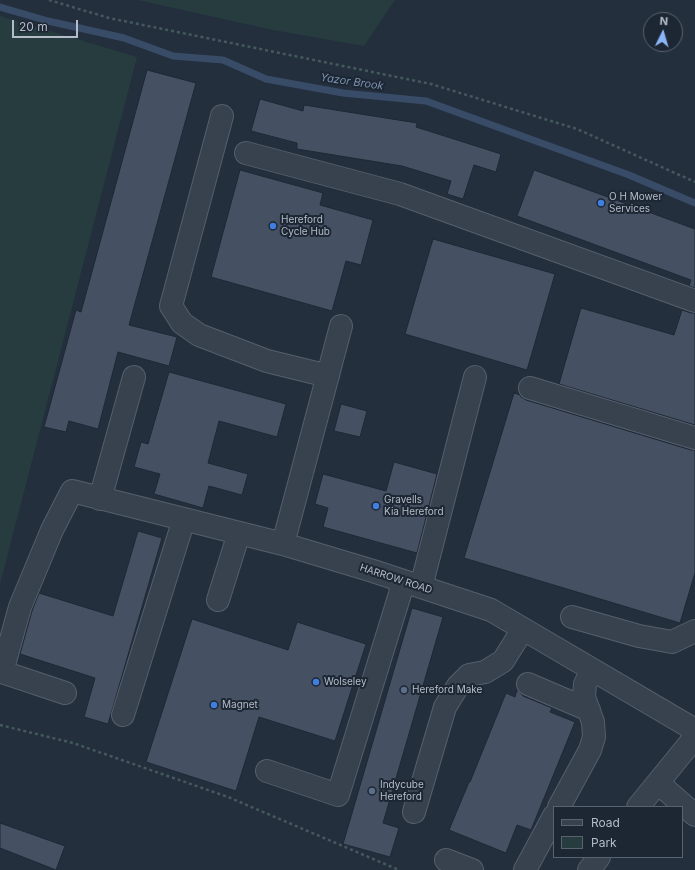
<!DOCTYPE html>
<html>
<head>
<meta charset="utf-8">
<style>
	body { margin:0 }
	#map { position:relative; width:695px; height:870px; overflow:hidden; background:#242f3e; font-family:Inter,sans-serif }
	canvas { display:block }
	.legend { position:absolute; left:553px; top:806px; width:130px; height:52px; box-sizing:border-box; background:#1d2633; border:1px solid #59626f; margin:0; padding:5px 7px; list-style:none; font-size:12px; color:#b4bcc9 }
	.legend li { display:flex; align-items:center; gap:8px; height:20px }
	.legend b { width:20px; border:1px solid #59626f }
	.north { position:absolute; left:643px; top:12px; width:40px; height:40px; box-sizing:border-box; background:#1d2633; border:1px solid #59626f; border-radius:50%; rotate:5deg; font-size:11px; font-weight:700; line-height:16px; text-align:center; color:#b4bcc9 }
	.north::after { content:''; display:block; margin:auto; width:14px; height:18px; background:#8ab4f8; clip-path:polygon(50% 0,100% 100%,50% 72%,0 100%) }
	.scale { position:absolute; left:12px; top:20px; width:66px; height:18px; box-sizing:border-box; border:2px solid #b4bcc9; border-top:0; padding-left:5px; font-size:12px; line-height:14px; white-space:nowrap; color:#b4bcc9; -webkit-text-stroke:3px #1d2633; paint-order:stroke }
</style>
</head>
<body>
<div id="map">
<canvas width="695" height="870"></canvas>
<ul class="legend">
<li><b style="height:5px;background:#38414e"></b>Road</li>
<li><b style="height:11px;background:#263c3f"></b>Park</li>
</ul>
<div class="north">N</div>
<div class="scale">20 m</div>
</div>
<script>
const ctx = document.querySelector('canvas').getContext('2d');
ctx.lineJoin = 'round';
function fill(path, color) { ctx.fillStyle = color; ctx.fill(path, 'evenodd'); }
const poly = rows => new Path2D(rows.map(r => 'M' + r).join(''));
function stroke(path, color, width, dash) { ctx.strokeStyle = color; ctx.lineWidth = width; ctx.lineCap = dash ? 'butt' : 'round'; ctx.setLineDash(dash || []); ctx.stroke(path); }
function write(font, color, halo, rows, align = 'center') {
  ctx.font = font + ' Inter,sans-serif'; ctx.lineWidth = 4; ctx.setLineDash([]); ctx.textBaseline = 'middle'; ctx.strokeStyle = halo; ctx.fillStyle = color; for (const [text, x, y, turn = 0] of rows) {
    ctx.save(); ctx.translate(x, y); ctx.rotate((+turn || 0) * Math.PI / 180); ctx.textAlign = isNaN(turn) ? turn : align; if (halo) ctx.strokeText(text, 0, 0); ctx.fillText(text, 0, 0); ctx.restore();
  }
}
const green = poly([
	[138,0,395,0,364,46,273,30],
	[0,16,137,57,0,584]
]);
const stream = poly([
	[0,7,48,21,124,38,173,56,223,60,266,79,343,93,426,101,629,175,695,203]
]);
const building = poly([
	[147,70,196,83,129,325,177,337,169,366,118,352,98,429,69,421,66,432,44,427,76,310,81,312,147,70],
	[260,99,303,111,304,105,417,123,416,127,501,154,496,172,474,165,463,199,447,194,451,181,402,166,297,149,297,143,251,131,260,99],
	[240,170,323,193,320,205,373,220,361,265,346,261,332,311,211,277,240,170],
	[534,170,695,229,695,288,689,286,691,280,517,216,534,170],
	[433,239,555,274,527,370,405,334,433,239],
	[581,308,674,335,682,310,691,313,695,313,695,425,559,384,581,308],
	[169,372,286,404,277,437,219,421,208,463,248,474,242,495,209,486,203,508,154,494,160,474,134,467,141,442,148,444,169,372],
	[514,393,520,395,521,397,526,400,691,450,695,450,695,573,680,623,464,558,514,393],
	[341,404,367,411,360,437,334,431,341,404],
	[394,462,437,474,417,553,323,527,328,508,315,504,323,474,386,491,394,462],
	[138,531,162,538,108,724,84,717,95,678,20,654,32,611,39,593,113,616,138,531],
	[412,608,443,617,383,823,399,828,390,857,343,844,412,608],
	[192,619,288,650,297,622,366,644,335,741,259,717,236,791,146,762,192,619],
	[517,690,523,696,552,708,550,712,575,722,531,830,517,825,506,853,449,830,469,782,470,782,506,693,515,697,517,690],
	[0,823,65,846,56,870,0,848,0,823]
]);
const path = poly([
	[49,0,109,18,431,84,577,129,695,182],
	[0,725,73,743,228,797,399,870]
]);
const minor = poly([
	[222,116,171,306,182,323,199,335,267,361,328,376],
	[246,153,400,194,695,301],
	[530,388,695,438],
	[100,499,134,377],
	[283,544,341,326],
	[421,587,475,377],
	[218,600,239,533],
	[572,617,639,636,672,642,695,631],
	[528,684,589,710],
	[65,693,2,672,20,607,52,530,72,491,283,544,373,571,491,610,695,730],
	[123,715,184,519],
	[267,771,338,795,404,581],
	[658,783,695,815],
	[559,807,590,750,594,737,593,722,584,697,585,684,592,670],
	[638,807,695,737],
	[414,812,445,707,458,686,469,675,485,672,503,661,523,629],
	[446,860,472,870],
	[525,870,554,816],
	[589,870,599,857]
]);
const markers = [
	[601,203,4,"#3f7fe0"],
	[273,226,4,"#3f7fe0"],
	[376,506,4,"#3f7fe0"],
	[316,682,4,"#3f7fe0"],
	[404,690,4,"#5c6f8a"],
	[214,705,4,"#3f7fe0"],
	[372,791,4,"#5c6f8a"]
];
const poiNames = [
	["O H Mower",609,197],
	["Services",609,209],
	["Hereford",281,220],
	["Cycle Hub",281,232],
	["Gravells",384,500],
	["Kia Hereford",384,512],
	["Wolseley",324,682],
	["Hereford Make",412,690],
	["Magnet",222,705],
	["Indycube",380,785],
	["Hereford",380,797]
];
const streetNames = [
	["HARROW ROAD",396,579,18]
];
const waterNames = [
	["Yazor Brook",352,82,8]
];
fill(green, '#263c3f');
stroke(stream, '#394c67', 7);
fill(building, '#455162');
stroke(building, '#1f2835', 1);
stroke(minor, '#565f6c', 24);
stroke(path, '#44595c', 2.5, [3, 3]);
stroke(minor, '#38414e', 22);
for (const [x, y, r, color] of markers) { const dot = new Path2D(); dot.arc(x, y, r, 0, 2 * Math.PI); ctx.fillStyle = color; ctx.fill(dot); stroke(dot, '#1d2633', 1.5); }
write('10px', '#b4bcc9', '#1d2633', poiNames, 'left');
write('10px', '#b4bcc9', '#1d2633', streetNames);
write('italic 11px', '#7c92b1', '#1d2633', waterNames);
</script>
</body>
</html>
